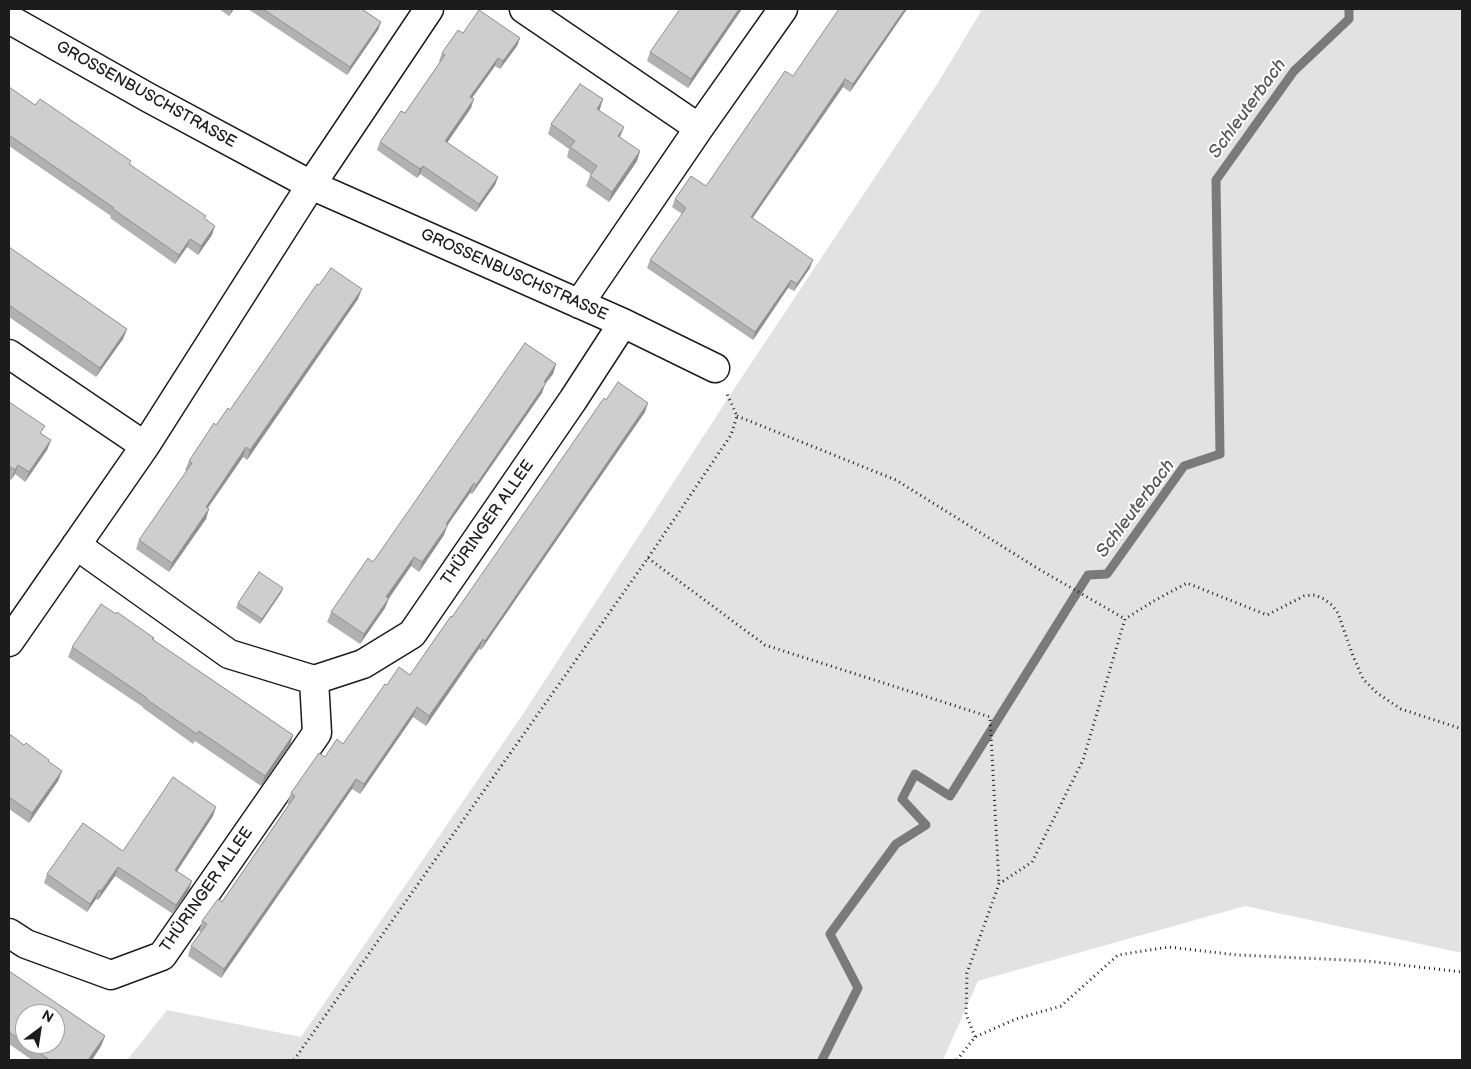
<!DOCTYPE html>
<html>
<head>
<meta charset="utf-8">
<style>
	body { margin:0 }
	#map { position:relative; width:1471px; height:1069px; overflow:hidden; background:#fff; font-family:"Balsamiq Sans",sans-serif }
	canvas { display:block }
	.frame { position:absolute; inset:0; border:10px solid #1c1c1c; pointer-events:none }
	.north { position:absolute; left:15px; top:1004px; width:50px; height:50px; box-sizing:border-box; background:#fff; border:1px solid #a4a4a4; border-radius:50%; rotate:31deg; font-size:14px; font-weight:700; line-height:20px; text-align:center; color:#1c1c1c }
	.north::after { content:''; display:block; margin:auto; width:18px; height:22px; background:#1c1c1c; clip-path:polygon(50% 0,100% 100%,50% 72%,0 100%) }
</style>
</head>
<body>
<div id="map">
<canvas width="1471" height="1069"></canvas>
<div class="frame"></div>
<div class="north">N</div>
</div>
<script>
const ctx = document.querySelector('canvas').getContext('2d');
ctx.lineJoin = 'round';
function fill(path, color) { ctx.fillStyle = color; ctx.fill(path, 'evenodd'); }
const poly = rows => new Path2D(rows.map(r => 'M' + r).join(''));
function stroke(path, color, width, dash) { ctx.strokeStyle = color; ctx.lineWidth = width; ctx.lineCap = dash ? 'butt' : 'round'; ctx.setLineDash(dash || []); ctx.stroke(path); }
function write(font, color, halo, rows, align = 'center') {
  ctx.font = font + ' "Balsamiq Sans",sans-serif'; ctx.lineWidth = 4; ctx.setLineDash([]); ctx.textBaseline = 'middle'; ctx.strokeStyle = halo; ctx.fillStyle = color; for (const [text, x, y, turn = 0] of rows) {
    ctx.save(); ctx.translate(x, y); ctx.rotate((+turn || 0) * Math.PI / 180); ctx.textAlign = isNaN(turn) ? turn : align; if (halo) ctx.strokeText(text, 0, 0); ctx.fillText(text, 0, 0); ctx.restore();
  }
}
const green = poly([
	[977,9,1462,9,1462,953,1245,906,978,981,943,1060,127,1060,167,1010,301,1037,523,714,736,386,941,78,981,11]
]);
const stream = poly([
	[822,1060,858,988,830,934,896,844,926,825,902,799,915,774,950,796,1088,575,1107,574,1184,466,1220,454,1216,180,1294,71,1349,19,1349,9]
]);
const path = poly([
	[737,416,896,480,1037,568,1125,619],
	[648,558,765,645,990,717,999,884],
	[975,1037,966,1014,967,973,999,884,1032,862,1083,760,1125,619,1152,602,1187,583,1267,615,1304,596,1315,595,1324,599,1332,605,1338,613,1353,656,1363,679,1377,693,1401,709,1462,729],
	[294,1060,648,558,731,435,737,416,727,394],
	[957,1060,975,1037,1016,1019,1061,1006,1118,955,1169,947,1237,955,1367,961,1462,972]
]);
const minor = poly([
	[524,9,699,128],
	[9,19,149,98,311,185,623,323,715,368],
	[579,304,699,128,783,9],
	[9,354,145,446],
	[76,545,229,654,314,680],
	[9,642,145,446,311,185,429,9],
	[9,933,26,944,111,975,162,956,317,733,314,680,363,664,412,634,573,400,623,323]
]);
const wall = poly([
	[219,9,234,9,229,16],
	[248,9,364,9,364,10,381,22,378,30,347,75],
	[742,9,688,88,647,61,650,52],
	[907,9,850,92,843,87,753,218,810,268,794,291,788,288,753,340,647,268,650,260,682,214,672,207,675,199,706,186],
	[463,33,520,38,517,46,500,69,495,66,472,98,471,108,447,143,498,177,495,185,476,212,420,174,417,178,377,150,380,142,405,113,440,62,439,61,442,53],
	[9,87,35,105,129,164,204,219,212,235,198,255,187,247,175,264,110,218,111,216,9,146],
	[603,99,599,110,620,137,640,151,637,161,609,202,586,186,590,176,591,174,567,157,569,149,548,134,551,124],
	[9,247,127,329,123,339,96,377,9,317],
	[319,285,358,299,247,460,243,457,208,508,206,519,169,572,136,549,139,540,187,471,185,470,189,461,216,425,230,410],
	[556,364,553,374,545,384,542,393,472,494,470,493,447,526,444,535,419,572,411,566,389,598,385,608,360,644,327,622,331,612,373,562],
	[606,400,645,412,481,650,479,649,426,726,413,717,360,794,352,789,221,978,188,956,191,946,201,932,199,931,202,921,222,902,289,804,287,803,291,793,325,757,343,744,387,685,410,675,452,617],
	[9,402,42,434,51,440,47,450,25,482,15,474,11,480,9,478],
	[283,588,281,593,260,624,236,608,238,603],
	[116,614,154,638,153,640,293,735,290,745,261,786,195,741,193,744,143,708,143,707,68,657,72,647],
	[9,738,24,745,62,771,58,781,29,823,9,809],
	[213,816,177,871,189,890,173,914,115,876,98,900,96,899,87,912,44,883,47,874,123,851],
	[9,971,105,1036,101,1046,92,1060,32,1060,9,1044],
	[25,1014,55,1044,25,1044]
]);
const shadedWall = poly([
	[232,9,234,9,229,16],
	[739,9,742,9,688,88,691,79],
	[905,9,907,9,850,92,853,84],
	[381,22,378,30,347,75,350,67],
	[520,38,517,46,500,69,503,61],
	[498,58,495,66,467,105,470,97],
	[845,79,843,87,748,224,751,217],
	[474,99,471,108,442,150,445,141],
	[603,99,600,109,593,118,597,109],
	[624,127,620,137,614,146,618,136],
	[640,151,637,161,609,202,612,192],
	[423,166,420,174,417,178,420,169],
	[498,177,495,185,476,212,479,204],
	[215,226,212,235,198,255,201,246],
	[190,239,187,247,175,264,179,255],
	[813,260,810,268,794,291,797,284],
	[791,280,788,288,753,340,755,332],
	[362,289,358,299,247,460,250,450],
	[127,329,123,339,96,377,100,368],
	[556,364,553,374,545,384,542,393,472,494,476,485],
	[648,403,645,412,481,650,485,641],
	[51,440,47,450,25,482,29,472],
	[246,447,243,457,202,516,206,507],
	[18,465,15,474,11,480,15,470],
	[474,483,470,493,447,526,444,535,419,572,422,562,446,524],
	[209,509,206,519,169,572,172,563],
	[414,557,411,566,383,607,386,597],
	[283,588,281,593,260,624,262,619],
	[389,598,385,608,360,644,364,634],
	[483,639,479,649,426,726,429,716],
	[417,707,413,717,360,794,364,784],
	[293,735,290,745,261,786,265,776],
	[62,771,58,781,29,823,32,813],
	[356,779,352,789,221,978,224,969],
	[216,807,213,816,172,879,175,870],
	[118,867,115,876,98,900,101,891],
	[192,881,189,890,173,914,176,905],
	[99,890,96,899,87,912,90,904],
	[105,1036,101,1046,92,1060,88,1060]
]);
const building = poly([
	[263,9,364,9,363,10,381,22,350,67,263,9],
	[680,9,739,9,691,79,650,52,680,9],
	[839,9,905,9,853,84,845,79,751,217,813,260,797,284,791,280,755,332,650,260,686,208,675,199,691,176,706,186,785,71,793,76,839,9],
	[479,10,520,38,503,61,498,58,470,97,474,99,445,141,498,177,479,204,423,166,420,169,380,142,401,111,405,113,445,55,442,53,458,30,463,33,479,10],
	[580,84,603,99,597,109,624,127,618,136,640,151,612,192,590,176,597,166,570,147,575,141,551,124,580,84],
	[9,87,35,105,40,99,131,161,129,164,206,216,204,218,215,226,201,246,190,239,179,255,113,209,114,208,9,135,9,87],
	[9,247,127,329,100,368,9,305,9,247],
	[331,268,362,289,250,450,246,447,206,507,209,509,172,563,139,540,192,463,189,461,214,423,216,425,228,408,230,410,317,284,319,285,331,268],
	[525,343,556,364,544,382,546,383,476,485,474,483,446,524,448,525,422,562,414,557,386,597,389,598,364,634,331,612,368,558,373,562,525,343],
	[618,382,648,403,485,641,483,639,429,716,417,707,364,784,356,779,224,969,191,946,207,924,202,921,218,899,222,902,295,796,291,793,319,753,325,757,337,739,343,744,385,684,387,685,399,667,410,675,451,616,452,617,604,398,606,400,618,382],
	[9,402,45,426,40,433,51,440,29,472,18,465,15,470,9,466,9,402],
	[259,572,283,588,262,619,238,603,259,572],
	[101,604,116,614,117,612,154,638,152,639,293,735,265,776,199,731,197,734,146,699,147,698,72,647,101,604],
	[11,735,24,745,26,743,49,760,48,761,62,771,32,813,9,797,9,738,11,735],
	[173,777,216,807,175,870,192,881,176,905,118,867,101,891,99,890,90,904,47,874,83,823,123,851,173,777],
	[9,971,105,1036,88,1060,50,1060,26,1044,55,1044,55,1014,25,1014,25,1043,9,1032,9,971]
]);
const streetNames = [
	["GROSSENBUSCHSTRASSE",146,95,29],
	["GROSSENBUSCHSTRASSE",514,275,24],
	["THÜRINGER ALLEE",488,523,-55],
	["THÜRINGER ALLEE",207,890,-55]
];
const waterNames = [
	["Schleuterbach",1248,109,-54],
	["Schleuterbach",1136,509,-53]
];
fill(green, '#e2e2e2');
stroke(stream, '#7a7a7a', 9);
stroke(minor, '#1c1c1c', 31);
stroke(path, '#1c1c1c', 3, [1, 4]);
stroke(minor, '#fff', 28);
fill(wall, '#b1b1b1');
fill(shadedWall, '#909090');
fill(building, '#cecece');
stroke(building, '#909090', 1);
write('16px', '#1c1c1c', '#fff', streetNames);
write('italic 18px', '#5a5a5a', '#fff', waterNames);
</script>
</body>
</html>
